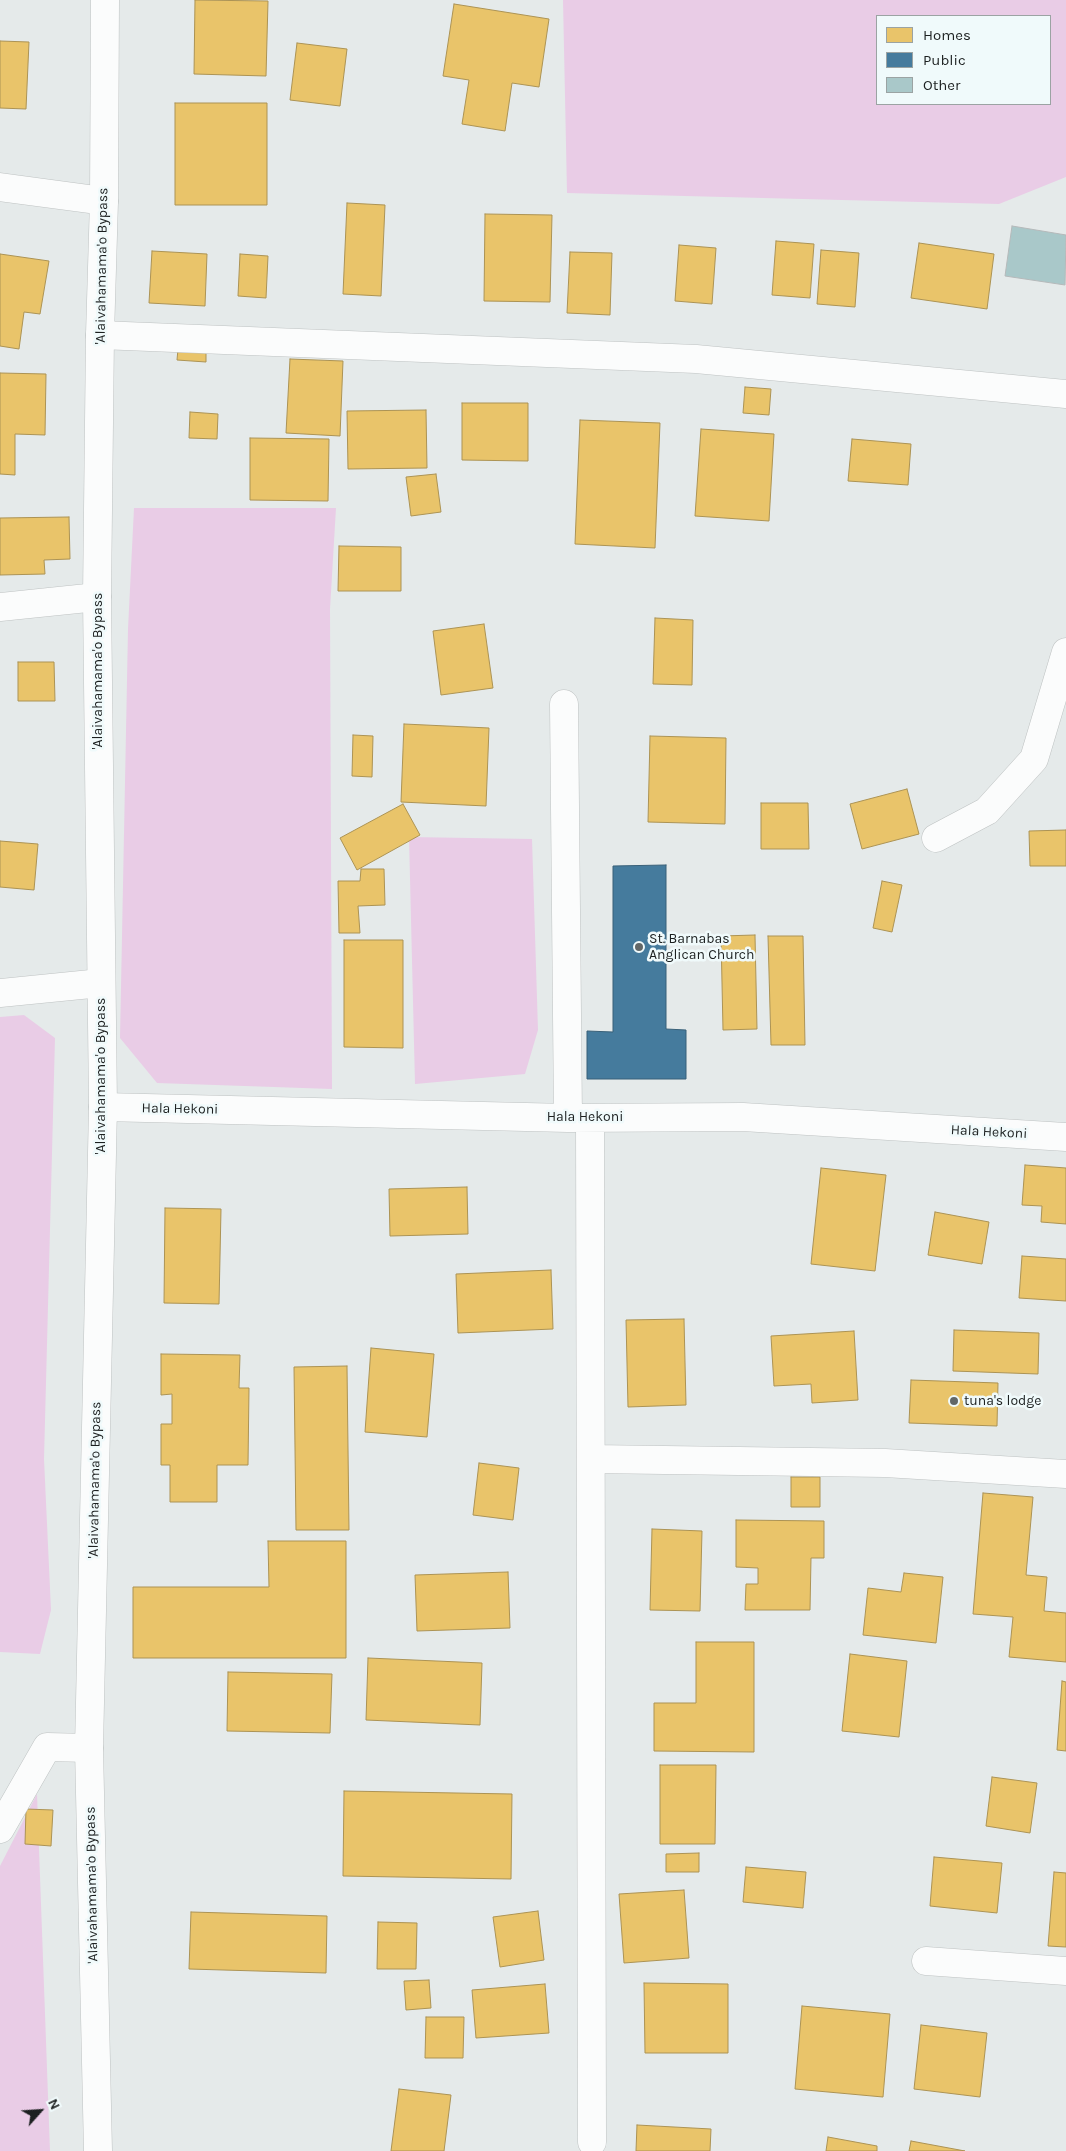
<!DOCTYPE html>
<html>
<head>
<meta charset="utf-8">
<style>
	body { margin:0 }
	#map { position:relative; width:1066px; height:2151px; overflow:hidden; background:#e5eaea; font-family:Karla,sans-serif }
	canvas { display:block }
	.legend { position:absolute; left:876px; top:15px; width:175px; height:90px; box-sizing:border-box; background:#f0fafb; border:1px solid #9ba3a3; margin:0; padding:6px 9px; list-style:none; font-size:15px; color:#1c2020 }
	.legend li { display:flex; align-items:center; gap:10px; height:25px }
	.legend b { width:25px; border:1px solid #9ba3a3 }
	.north { position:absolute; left:15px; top:2086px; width:50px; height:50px; -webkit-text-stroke:4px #f0fafb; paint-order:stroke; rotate:64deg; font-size:14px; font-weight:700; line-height:20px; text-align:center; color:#1c2020 }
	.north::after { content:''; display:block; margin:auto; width:18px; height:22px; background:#1c2020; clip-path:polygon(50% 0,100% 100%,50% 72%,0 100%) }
</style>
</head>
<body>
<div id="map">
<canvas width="1066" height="2151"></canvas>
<ul class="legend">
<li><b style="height:14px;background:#e9c46a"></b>Homes</li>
<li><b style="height:14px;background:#457b9d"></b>Public</li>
<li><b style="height:14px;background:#a9c8c9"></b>Other</li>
</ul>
<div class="north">N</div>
</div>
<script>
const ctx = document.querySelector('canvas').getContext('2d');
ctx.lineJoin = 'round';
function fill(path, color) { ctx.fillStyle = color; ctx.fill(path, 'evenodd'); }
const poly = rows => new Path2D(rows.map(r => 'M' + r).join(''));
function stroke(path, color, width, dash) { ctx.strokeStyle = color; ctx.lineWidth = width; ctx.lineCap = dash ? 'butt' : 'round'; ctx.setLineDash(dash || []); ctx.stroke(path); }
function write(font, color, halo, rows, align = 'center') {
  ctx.font = font + ' Karla,sans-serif'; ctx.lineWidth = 5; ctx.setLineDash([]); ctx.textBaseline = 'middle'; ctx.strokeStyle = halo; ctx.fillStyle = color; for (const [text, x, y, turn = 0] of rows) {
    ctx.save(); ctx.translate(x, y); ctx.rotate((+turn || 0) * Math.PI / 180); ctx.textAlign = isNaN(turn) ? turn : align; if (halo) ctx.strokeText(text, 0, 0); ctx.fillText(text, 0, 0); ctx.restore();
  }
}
const green = poly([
	[563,0,1066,0,1066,177,999,204,567,193],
	[877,16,1050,16,1050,104,877,104],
	[134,508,336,508,330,609,332,1089,157,1083,120,1038,128,629],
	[409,837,532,839,538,1030,525,1074,415,1084],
	[24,1015,55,1038,44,1459,51,1610,40,1654,0,1652,0,1017],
	[37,1794,50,2151,0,2151,0,1866]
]);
const homes = poly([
	[195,0,268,1,266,76,194,74,195,0],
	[454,4,549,19,539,87,512,83,505,131,462,124,469,80,443,76,454,4],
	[0,41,29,42,26,109,0,108,0,41],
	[297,43,347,49,340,106,290,100,297,43],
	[175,103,267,103,267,205,175,205,175,103],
	[347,203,385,205,381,296,343,294,347,203],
	[485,214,552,215,550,302,484,301,485,214],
	[776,241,814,244,810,298,772,295,776,241],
	[919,243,994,254,987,309,911,298,919,243],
	[679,245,716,248,712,304,675,301,679,245],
	[821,250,859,253,855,307,817,304,821,250],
	[152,251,207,254,205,306,149,303,152,251],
	[570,252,612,253,610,315,567,313,570,252],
	[0,254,49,261,40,314,24,312,19,349,0,346,0,254],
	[240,254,268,256,266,298,238,296,240,254],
	[178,349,206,352,206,362,177,360,178,349],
	[290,359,343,361,340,436,286,433,290,359],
	[0,373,46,374,45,435,15,434,15,475,0,474,0,373],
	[745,387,771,389,769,415,743,413,745,387],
	[462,403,528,403,528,461,462,460,462,403],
	[426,410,427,468,348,469,347,411,426,410],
	[190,412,218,414,217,439,189,438,190,412],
	[580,420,660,423,655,548,575,544,580,420],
	[701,429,774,434,769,521,695,516,701,429],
	[250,438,329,439,328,501,250,500,250,438],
	[852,439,911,444,908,485,848,481,852,439],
	[436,474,441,512,411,516,406,477,436,474],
	[69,517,70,559,44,560,45,574,0,575,0,518,69,517],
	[339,546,401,547,401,591,338,591,339,546],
	[655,618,693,620,692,685,653,684,655,618],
	[484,624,493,688,441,695,433,631,484,624],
	[18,662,54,662,55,701,18,701,18,662],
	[404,724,489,728,486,806,401,802,404,724],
	[353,735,373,736,372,777,352,776,353,735],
	[650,736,726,738,725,824,648,822,650,736],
	[907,789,919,834,862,849,850,804,907,789],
	[761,803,808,803,809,849,761,849,761,803],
	[403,804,420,835,357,870,340,838,403,804],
	[1066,830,1066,866,1030,866,1029,831,1066,830],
	[0,841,38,844,34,890,0,887,0,841],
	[361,869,384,869,385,905,358,906,360,933,339,933,338,881,360,881,361,869],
	[882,881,902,885,892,932,873,928,882,881],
	[755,935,757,1029,723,1030,721,936,755,935],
	[768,936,803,936,805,1045,771,1045,768,936],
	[344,940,403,940,403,1048,344,1047,344,940],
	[1025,1165,1066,1168,1066,1224,1041,1222,1042,1206,1022,1205,1025,1165],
	[821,1168,886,1175,875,1271,811,1264,821,1168],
	[467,1187,468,1234,390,1236,389,1189,467,1187],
	[165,1208,221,1209,219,1304,164,1303,165,1208],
	[935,1212,989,1222,982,1264,928,1255,935,1212],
	[1022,1256,1066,1259,1066,1301,1019,1298,1022,1256],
	[551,1270,553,1329,458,1333,456,1274,551,1270],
	[684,1319,686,1405,628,1407,626,1320,684,1319],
	[954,1330,1039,1333,1038,1374,953,1371,954,1330],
	[854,1331,858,1400,812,1403,811,1384,774,1386,771,1336,854,1331],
	[371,1348,434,1354,427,1437,365,1432,371,1348],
	[161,1354,240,1355,239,1388,249,1388,248,1465,217,1465,217,1502,170,1502,170,1465,161,1465,161,1424,172,1424,172,1394,161,1395,161,1354],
	[347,1366,349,1530,296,1530,294,1367,347,1366],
	[911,1380,998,1383,997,1426,909,1423,911,1380],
	[479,1463,519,1468,513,1520,473,1515,479,1463],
	[791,1477,820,1477,820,1507,791,1507,791,1477],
	[983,1493,1033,1497,1026,1575,1047,1577,1044,1611,1066,1613,1066,1662,1009,1657,1013,1617,973,1614,983,1493],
	[736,1520,824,1521,824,1558,811,1558,810,1610,745,1610,746,1584,758,1584,758,1568,736,1567,736,1520],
	[652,1529,702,1531,700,1611,650,1610,652,1529],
	[268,1541,346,1541,346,1658,133,1658,133,1587,269,1587,268,1541],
	[508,1572,510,1628,417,1631,415,1575,508,1572],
	[904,1573,943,1577,936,1643,863,1635,868,1588,901,1592,904,1573],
	[696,1642,754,1642,754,1752,654,1751,654,1703,696,1703,696,1642],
	[850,1654,907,1661,899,1737,842,1731,850,1654],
	[368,1658,482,1663,480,1725,366,1720,368,1658],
	[228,1672,332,1674,330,1733,227,1731,228,1672],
	[1062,1681,1066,1682,1066,1751,1057,1750,1062,1681],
	[660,1765,716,1765,715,1844,660,1844,660,1765],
	[992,1777,1037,1783,1030,1833,986,1826,992,1777],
	[344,1791,512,1794,511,1879,343,1876,344,1791],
	[26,1809,53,1810,51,1846,25,1844,26,1809],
	[699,1853,699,1872,666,1872,666,1854,699,1853],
	[934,1857,1002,1863,997,1913,930,1906,934,1857],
	[746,1867,806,1872,803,1908,743,1902,746,1867],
	[1054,1872,1066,1873,1066,1947,1048,1946,1054,1872],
	[684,1890,689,1958,624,1963,619,1894,684,1890],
	[538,1911,544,1960,500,1967,493,1917,538,1911],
	[191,1912,327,1916,326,1973,189,1969,191,1912],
	[378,1922,417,1923,416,1969,377,1969,378,1922],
	[429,1980,431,2008,406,2010,404,1981,429,1980],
	[644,1983,728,1984,728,2053,645,2053,644,1983],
	[545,1984,549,2033,476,2038,472,1990,545,1984],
	[802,2006,890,2014,883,2097,795,2089,802,2006],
	[426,2017,464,2017,463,2058,425,2058,426,2017],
	[921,2025,987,2033,980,2097,914,2089,921,2025],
	[399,2089,451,2095,444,2151,391,2151,399,2089],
	[637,2125,711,2129,710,2151,636,2151,637,2125],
	[828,2137,877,2146,877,2151,826,2151,828,2137],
	[911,2141,965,2151,909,2151,911,2141]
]);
const public = poly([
	[666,865,666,1029,686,1030,686,1079,587,1079,587,1031,613,1032,613,866,666,865]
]);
const building = poly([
	[1012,226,1066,235,1065,285,1005,276,1012,226]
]);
const minor = poly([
	[0,187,104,201],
	[100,335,696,359,1066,394],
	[0,607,97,597],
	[564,704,568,1118],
	[936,838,987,811,1034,759,1066,652],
	[0,993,101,983],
	[103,1107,568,1118,743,1117,1066,1137],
	[590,1118,592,2142],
	[591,1459,885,1463,1066,1474],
	[0,1829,47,1747,89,1748],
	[926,1961,1066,1971]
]);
const major = poly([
	[98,2151,89,1748,103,1107,97,597,100,335,104,201,105,0]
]);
const markers = [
	[639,947,5,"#626767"],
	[954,1401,5,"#626767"]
];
const streetNames = [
	["'Alaivahamama'o Bypass",102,266,-89],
	["'Alaivahamama'o Bypass",98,671,-90],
	["'Alaivahamama'o Bypass",101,1076,-90],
	["Hala Hekoni",180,1109,1],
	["Hala Hekoni",585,1117],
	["Hala Hekoni",989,1132,3],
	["'Alaivahamama'o Bypass",95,1480,-89],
	["'Alaivahamama'o Bypass",92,1885,-91]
];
const poiNames = [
	["St. Barnabas",649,939],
	["Anglican Church",649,955],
	["tuna's lodge",964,1401]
];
fill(green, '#e9cce6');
fill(homes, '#e9c46a');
stroke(homes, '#ac9354', 1);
fill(public, '#457b9d');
stroke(public, '#396078', 1);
fill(building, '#a9c8c9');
stroke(building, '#b5b9ba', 1);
stroke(minor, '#bec2c2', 29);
stroke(major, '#bec2c2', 29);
stroke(minor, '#fbfcfc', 28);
stroke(major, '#fbfcfc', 28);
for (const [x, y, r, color] of markers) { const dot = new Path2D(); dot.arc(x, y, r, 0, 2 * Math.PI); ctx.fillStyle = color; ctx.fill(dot); stroke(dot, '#f0fafb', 2); }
write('14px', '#1c2020', '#f0fafb', streetNames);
write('14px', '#1c2020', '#f0fafb', poiNames, 'left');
</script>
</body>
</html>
